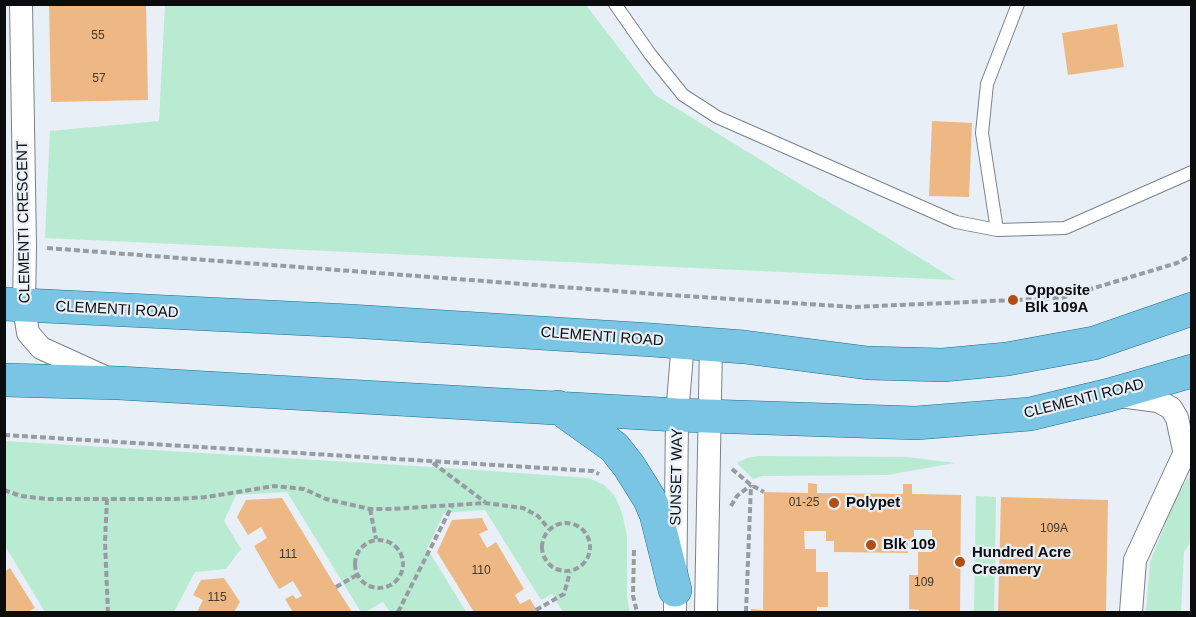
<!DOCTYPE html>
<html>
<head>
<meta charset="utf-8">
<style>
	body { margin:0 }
	#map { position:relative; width:1196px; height:617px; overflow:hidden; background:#e8eff7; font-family:Helvetica,sans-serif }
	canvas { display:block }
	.frame { position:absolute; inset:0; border:6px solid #0a0c0e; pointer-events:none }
</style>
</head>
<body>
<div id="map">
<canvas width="1196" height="617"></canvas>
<div class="frame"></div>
</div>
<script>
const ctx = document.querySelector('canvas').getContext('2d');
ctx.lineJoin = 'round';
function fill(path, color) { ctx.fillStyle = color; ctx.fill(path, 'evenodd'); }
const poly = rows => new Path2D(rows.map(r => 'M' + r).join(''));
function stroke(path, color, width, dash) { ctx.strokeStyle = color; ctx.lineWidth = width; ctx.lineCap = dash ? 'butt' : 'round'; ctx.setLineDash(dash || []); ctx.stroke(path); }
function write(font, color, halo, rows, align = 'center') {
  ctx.font = font + ' Helvetica,sans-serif'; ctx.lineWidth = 4.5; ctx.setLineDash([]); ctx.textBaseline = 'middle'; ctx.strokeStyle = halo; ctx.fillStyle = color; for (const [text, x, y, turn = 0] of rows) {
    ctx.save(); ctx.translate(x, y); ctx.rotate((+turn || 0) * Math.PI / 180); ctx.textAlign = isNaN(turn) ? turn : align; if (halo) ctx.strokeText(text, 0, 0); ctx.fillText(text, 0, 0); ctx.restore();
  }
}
const green = poly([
	[586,5,655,95,956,280,45,238,50,131,159,121,165,5],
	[5,441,448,468,589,478,604,485,615,496,622,513,627,536,627,598,630,612,563,612,552,594,541,600,485,510,444,513,427,548,466,612,390,612,383,602,365,612,361,612,287,492,236,495,224,521,241,549,226,569,195,572,174,612,45,612,5,546],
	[758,456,907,457,955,463,887,475,762,476,753,479,737,463,747,458],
	[1191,472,1191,541,1184,552,1181,612,1146,612,1150,562,1174,503],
	[976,496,996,497,994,612,974,612]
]);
const building = poly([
	[49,4,146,4,148,100,51,102],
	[1117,24,1124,67,1068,75,1062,33],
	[932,121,972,123,969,197,929,196],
	[808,483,817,484,817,493,903,494,903,484,912,484,912,494,961,495,960,612,919,612,919,610,909,609,909,575,918,575,918,552,932,552,932,530,914,530,914,541,908,541,908,553,834,552,834,541,826,541,826,531,804,531,805,549,816,549,816,572,828,572,828,607,817,607,817,612,751,612,751,609,763,610,764,492,808,493],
	[1001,497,1108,500,1106,612,998,612],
	[282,498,336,587,352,612,293,612,285,599,293,595,296,599,302,596,293,581,279,589,254,546,267,538,261,527,248,535,237,517,246,500],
	[482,518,488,530,479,534,487,548,496,542,524,589,515,595,520,604,530,599,538,612,474,612,437,552,452,520],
	[10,568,35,608,28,612,4,612,4,572],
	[224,578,240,602,234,612,197,612,203,600,193,595,201,580]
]);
const path = poly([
	[47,248,655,294,853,307,1061,298,1177,263,1192,255],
	[4,435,593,471,599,474],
	[433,463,485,502],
	[732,469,751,485,764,492],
	[4,490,21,496,47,499,175,499,207,497,274,486,304,489,326,499,370,509,391,509,485,503,523,508,538,516,549,529],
	[107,499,105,542,108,612],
	[731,506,737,496,751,485],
	[370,509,376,539],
	'542 547a24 24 0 1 1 48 0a24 24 0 1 1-48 0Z',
	'355 564a24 24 0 1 1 48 0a24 24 0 1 1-48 0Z',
	[634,550,633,596,637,612],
	[336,587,357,575],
	[536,610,564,594,570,572],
	[398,612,452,506],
	[746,612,751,485]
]);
const lane = poly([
	[615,4,650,54,683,95,717,117,956,222,997,230,1065,228,1192,172],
	[997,230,982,133,987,84,1018,4]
]);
const street = poly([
	[21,4,25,246,24,306,28,333,41,348,107,378],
	[1120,396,1158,401,1171,408,1177,418,1184,450],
	[675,612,677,415,683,342],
	[706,612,711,345],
	[1131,612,1135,560,1192,437]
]);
const primary = poly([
	[4,304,350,321,652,340,744,347,868,363,943,365,1007,359,1094,343,1192,309],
	[4,380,119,383,677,415,916,423,1030,414,1109,395,1192,371],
	[558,407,614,447,629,466,649,498,656,514,675,590]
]);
const markers = [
	[1013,300,6,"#b04e13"],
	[834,503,6,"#b04e13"],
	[871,545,6,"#b04e13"],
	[960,562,6,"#b04e13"]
];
const numberNames = [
	["55",98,36],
	["57",99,79],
	["01-25",804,503],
	["109A",1054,529],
	["111",288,555],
	["110",481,571],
	["109",924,583],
	["115",217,598]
];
const streetNames = [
	["CLEMENTI CRESCENT",24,222,-91],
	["CLEMENTI ROAD",117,310,3],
	["CLEMENTI ROAD",602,337,4],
	["CLEMENTI ROAD",1084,399,-14],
	["SUNSET WAY",677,477,-89]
];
const poiNames = [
	["Opposite",1025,291],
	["Blk 109A",1025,308],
	["Polypet",846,503],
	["Blk 109",883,545],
	["Hundred Acre",972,553],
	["Creamery",972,570]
];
fill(green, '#b8ebd1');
fill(building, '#edb883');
stroke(lane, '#7c8189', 14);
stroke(street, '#7c8189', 24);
stroke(primary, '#1a6c8d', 34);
stroke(path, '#979ca2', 4, [6, 3]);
stroke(lane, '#fff', 12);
stroke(street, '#fff', 22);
stroke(primary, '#7ac5e3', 33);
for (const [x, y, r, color] of markers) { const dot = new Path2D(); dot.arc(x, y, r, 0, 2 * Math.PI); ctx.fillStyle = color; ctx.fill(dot); stroke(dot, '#e8eff7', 2); }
write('12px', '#43372b', null, numberNames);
write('15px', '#0a0c0e', '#e8eff7', streetNames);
write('bold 15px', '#0a0c0e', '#e8eff7', poiNames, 'left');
</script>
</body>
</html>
